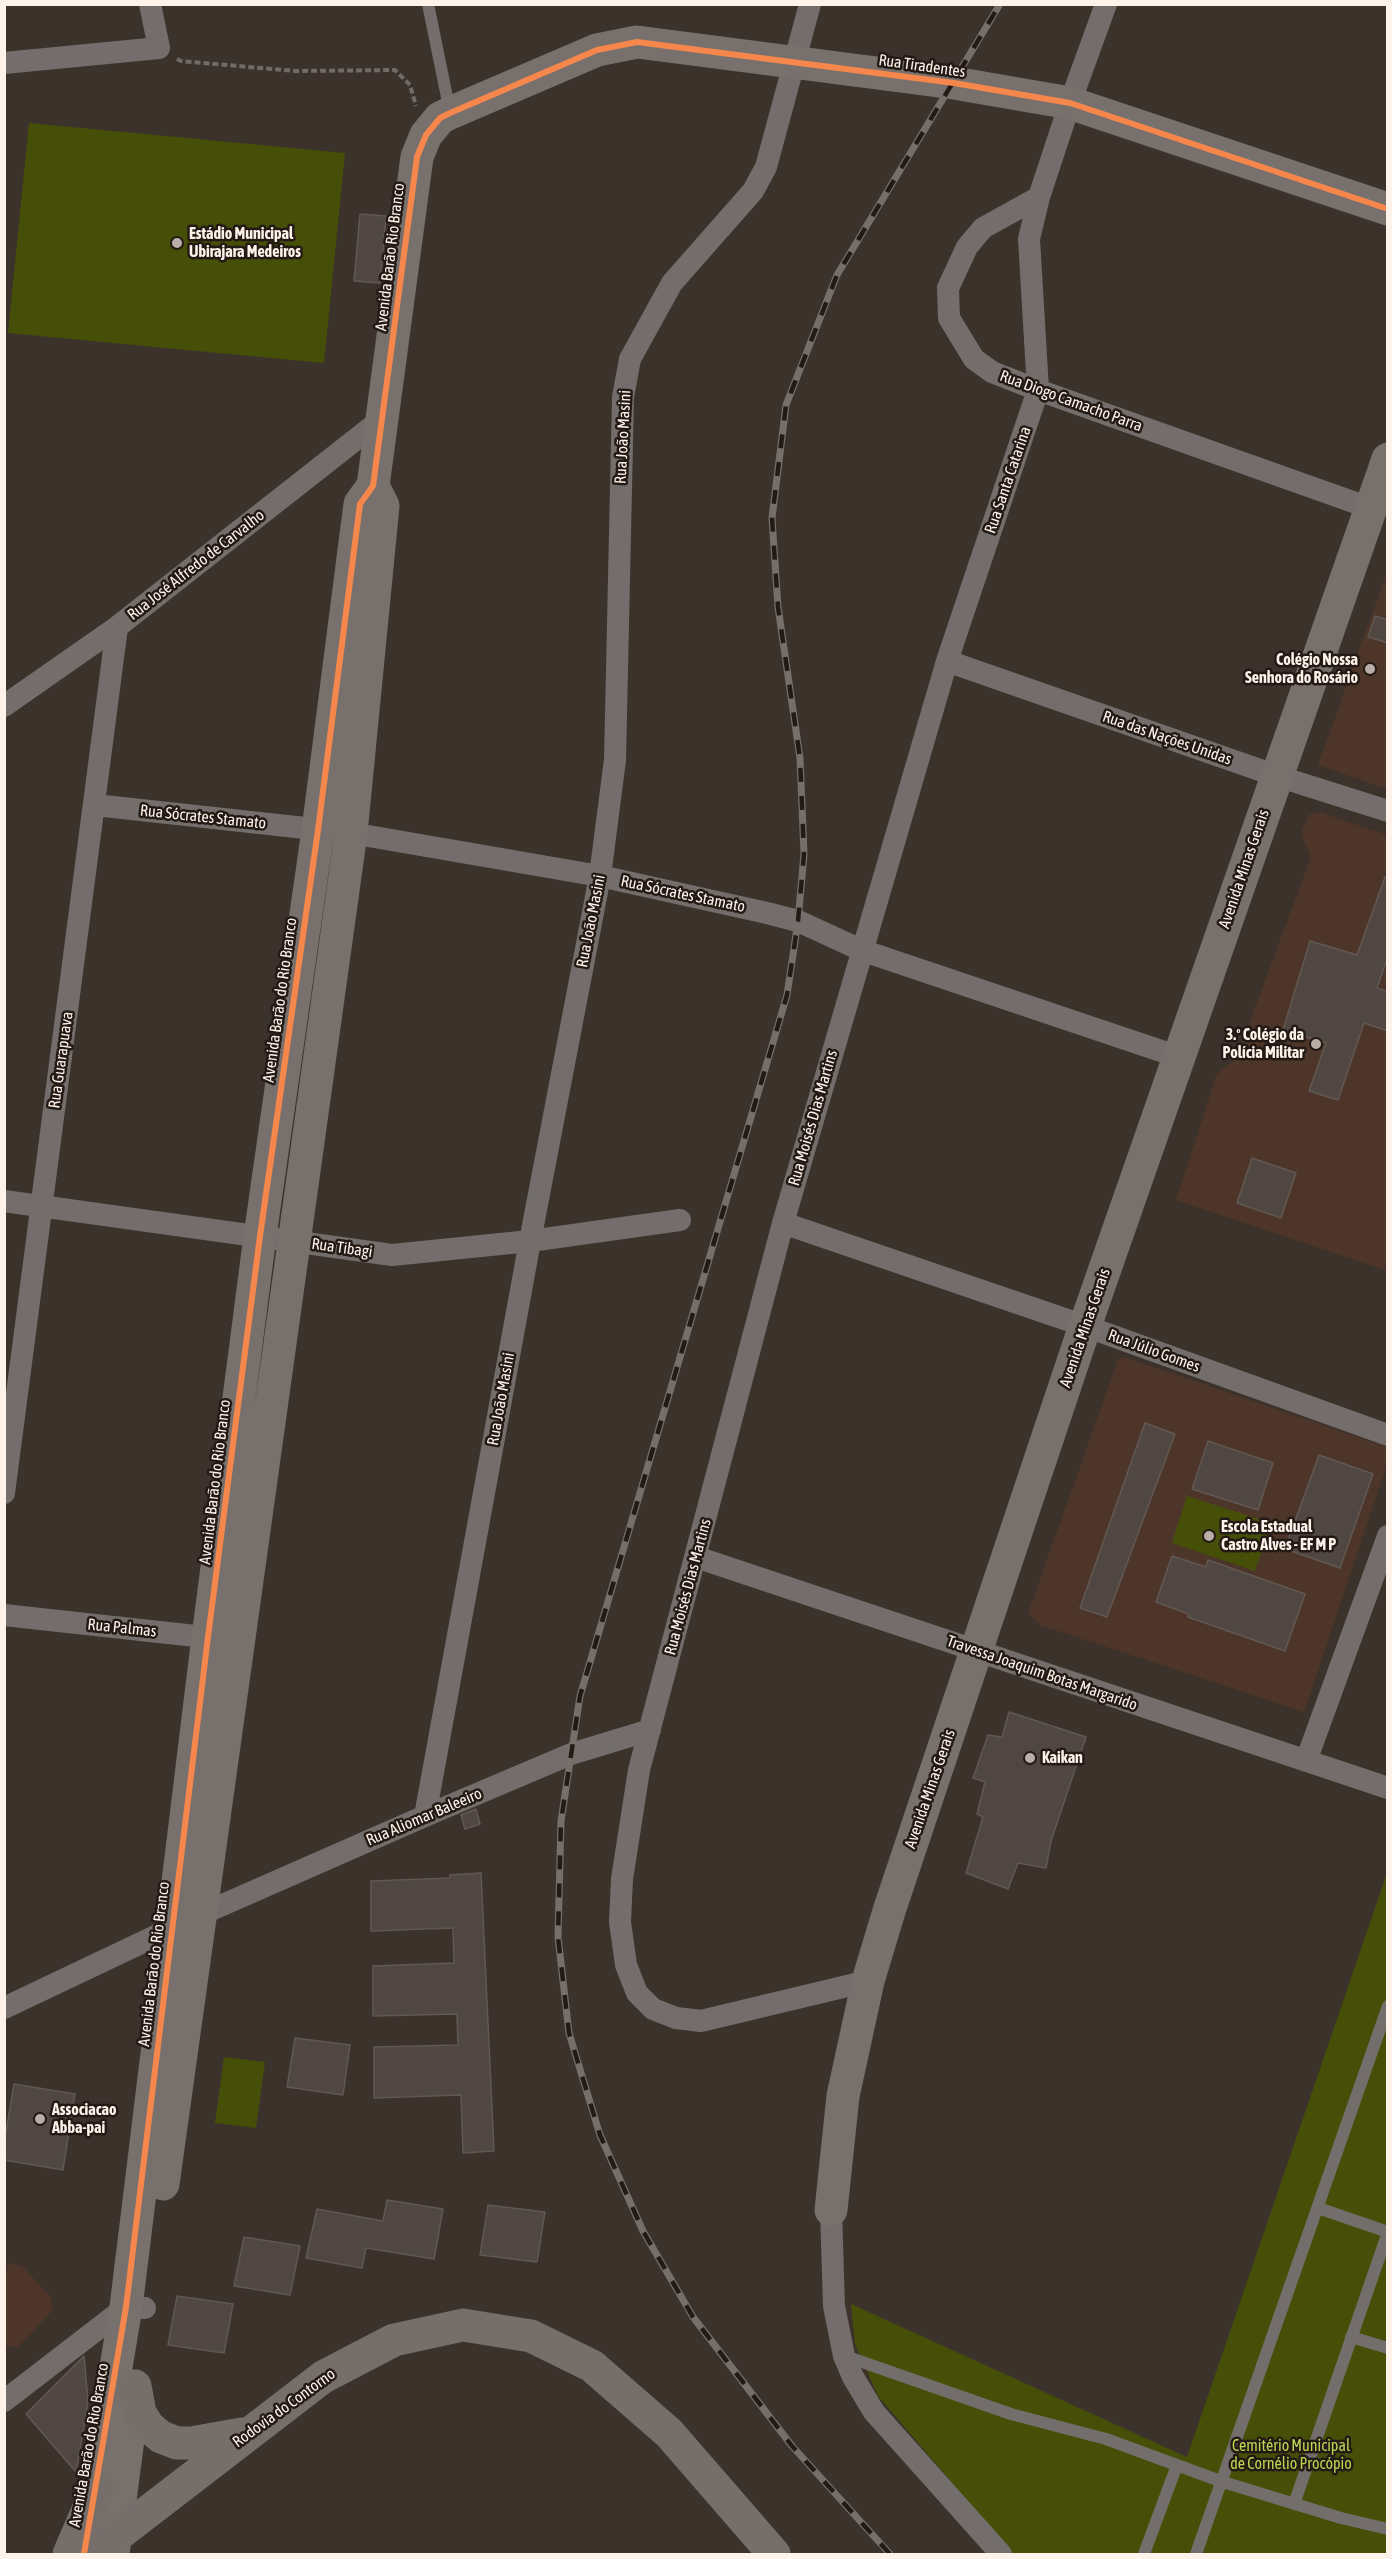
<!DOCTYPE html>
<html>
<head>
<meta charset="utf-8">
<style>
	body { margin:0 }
	#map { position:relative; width:1392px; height:2559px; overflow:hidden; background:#3c322c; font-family:"Asap Condensed",sans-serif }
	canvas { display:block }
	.frame { position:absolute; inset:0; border:6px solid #fef2ea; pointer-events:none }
</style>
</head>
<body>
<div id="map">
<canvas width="1392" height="2559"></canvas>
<div class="frame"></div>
</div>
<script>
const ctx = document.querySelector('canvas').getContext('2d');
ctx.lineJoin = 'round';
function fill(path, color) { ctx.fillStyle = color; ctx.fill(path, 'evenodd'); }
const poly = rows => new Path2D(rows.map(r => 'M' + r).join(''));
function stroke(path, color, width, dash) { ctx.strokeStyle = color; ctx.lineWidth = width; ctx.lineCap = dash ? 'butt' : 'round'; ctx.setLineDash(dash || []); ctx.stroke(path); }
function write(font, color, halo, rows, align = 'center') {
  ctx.font = font + ' "Asap Condensed",sans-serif'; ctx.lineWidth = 5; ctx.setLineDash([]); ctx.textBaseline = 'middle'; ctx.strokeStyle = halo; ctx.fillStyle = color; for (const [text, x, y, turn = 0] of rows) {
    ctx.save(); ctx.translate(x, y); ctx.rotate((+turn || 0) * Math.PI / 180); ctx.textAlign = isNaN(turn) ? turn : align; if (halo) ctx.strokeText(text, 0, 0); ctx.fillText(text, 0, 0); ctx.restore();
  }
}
const built = poly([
	[1387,572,1387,789,1318,765],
	[1319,812,1387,835,1387,1271,1176,1200,1217,1074,1247,1049,1243,1040,1311,857,1301,834,1308,815],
	[1124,1357,1387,1447,1387,1465,1304,1712,1040,1625,1028,1613,1118,1360],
	[9,2263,22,2266,51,2297,53,2310,18,2347,5,2346,5,2268]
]);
const green = poly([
	[29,123,345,153,324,363,8,333],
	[1187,1496,1271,1523,1255,1571,1172,1543],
	[1387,1873,1387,2554,1013,2554,878,2396,855,2344,851,2304,1187,2457],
	[224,2057,265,2062,256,2128,215,2123]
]);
const building = poly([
	[360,214,386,216,380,283,354,281,360,214],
	[1375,616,1388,620,1388,643,1368,637,1375,616],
	[1385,877,1388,877,1388,956,1377,988,1388,992,1388,1031,1364,1023,1338,1100,1309,1091,1326,1043,1283,1030,1310,941,1357,955,1385,877],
	[1252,1158,1296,1173,1281,1218,1237,1203,1252,1158],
	[1145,1423,1175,1434,1107,1617,1080,1608,1145,1423],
	[1208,1441,1273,1463,1258,1510,1192,1489,1208,1441],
	[1319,1455,1373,1474,1340,1568,1285,1549,1319,1455],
	[1172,1556,1206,1567,1208,1560,1305,1594,1285,1651,1188,1617,1189,1614,1156,1602,1172,1556],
	[1009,1712,1086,1737,1051,1841,1046,1868,1018,1863,1008,1889,966,1873,983,1817,977,1814,985,1782,973,1778,988,1735,1002,1737,1009,1712],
	[476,1809,480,1824,465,1829,461,1815,476,1809],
	[481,1873,494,2151,463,2153,461,2095,374,2098,374,2047,458,2045,457,2014,373,2016,373,1966,454,1963,453,1928,371,1931,371,1881,450,1878,450,1875,481,1873],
	[295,2038,350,2045,343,2095,287,2087,295,2038],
	[14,2084,75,2094,63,2170,4,2160,4,2144,14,2084],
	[387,2200,443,2209,434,2259,366,2248,362,2268,306,2258,317,2209,383,2221,387,2200],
	[488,2205,545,2212,537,2262,480,2255,488,2205],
	[244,2237,300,2246,290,2295,234,2286,244,2237],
	[177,2296,233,2304,224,2353,168,2345,177,2296],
	[84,2356,88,2401,76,2472,26,2414,84,2356]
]);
const path = poly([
	[177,59,181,61,295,71,395,70,410,85,416,106]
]);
const lane = poly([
	[428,4,450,112],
	[1318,2208,1388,2232],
	[1351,2337,1388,2348],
	[845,2356,1011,2414,1106,2439,1223,2482,1341,2518,1388,2529],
	[1294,2504,1388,2232],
	[1144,2554,1177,2465],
	[1196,2554,1388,2006]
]);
const street = poly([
	[4,63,159,48,150,4],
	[1039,197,983,228,967,247,948,288,949,318,974,359,992,372,1038,390,1370,508],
	[947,661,1277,776,1388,811],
	[4,706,117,627,383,418],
	[95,805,351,833,600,876,767,913,798,921,861,950,1179,1057],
	[4,1201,392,1255,530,1241,680,1220],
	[783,1223,1085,1326,1388,1435],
	[4,1493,117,627],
	[696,1557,1388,1788],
	[4,1615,223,1639],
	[1306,1761,1388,1536],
	[425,1816,530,1241,600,876,615,760,623,397,630,359,672,283,753,191,766,167,810,4],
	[868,1981,701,2021,676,2018,653,2009,637,1993,626,1965,620,1922,622,1879,639,1770,783,1223,947,661,1038,390,1029,239,1039,197,1070,103,1106,4],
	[4,2008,202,1914,425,1816,571,1754,650,1730],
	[831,2210,834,2306,844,2356,853,2377,874,2412,1001,2554],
	[4,2401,126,2307,145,2308]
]);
const secondary = poly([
	[163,2184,351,833,383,506,373,486],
	[831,2210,843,2096,868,1981,889,1911,1085,1326,1388,459],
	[91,2517,126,2307,208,1637,260,1236,318,830,360,504,373,486,417,157,426,135,440,118,450,113,597,50,637,42,954,83,1070,103,1388,209],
	[113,2554,129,2431]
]);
const primary = poly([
	[135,2386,140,2413,148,2426,161,2437,177,2443,191,2443,242,2434],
	[69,2554,97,2489],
	[93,2554,323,2377,394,2340,463,2325,531,2336,592,2366,669,2433,774,2554]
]);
const rail = poly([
	[890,2554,792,2446,693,2317,643,2231,600,2135,569,2033,558,1937,561,1821,580,1696,787,995,798,921,804,854,800,758,778,607,772,518,786,405,837,275,1000,4]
]);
const cycleway = poly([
	[84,2554,126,2307,208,1637,260,1236,318,830,360,504,373,486,417,157,426,135,440,118,450,113,597,50,637,42,954,83,1070,103,1388,209]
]);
const markers = [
	[177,243,6,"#baafa8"],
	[1370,669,6,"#baafa8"],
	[1316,1044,6,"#baafa8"],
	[1209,1536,6,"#baafa8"],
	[1030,1758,6,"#baafa8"],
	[40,2119,6,"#baafa8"]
];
const streetNames = [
	["Rua Tiradentes",922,66,8],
	["Avenida Barão Rio Branco",390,257,-83],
	["Rua Diogo Camacho Parra",1071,401,20],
	["Rua João Masini",623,437,-87],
	["Rua Santa Catarina",1008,480,-71],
	["Rua José Alfredo de Carvalho",196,565,-38],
	["Rua das Nações Unidas",1167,738,19],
	["Rua Sócrates Stamato",203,817,6],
	["Avenida Minas Gerais",1244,869,-71],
	["Rua Sócrates Stamato",683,894,12],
	["Rua João Masini",591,921,-79],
	["Avenida Barão do Rio Branco",280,1000,-82],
	["Rua Guarapuava",61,1060,-82],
	["Rua Moisés Dias Martins",813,1118,-74],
	["Rua Tibagi",342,1248,8],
	["Avenida Minas Gerais",1085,1328,-71],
	["Rua Júlio Gomes",1154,1351,20],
	["Rua João Masini",501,1399,-80],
	["Avenida Barão do Rio Branco",215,1482,-83],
	["Rua Moisés Dias Martins",688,1587,-75],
	["Rua Palmas",122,1628,6],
	["Travessa Joaquim Botas Margarido",1042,1673,19],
	["Avenida Minas Gerais",930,1789,-71],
	["Rua Aliomar Baleeiro",424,1817,-23],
	["Avenida Barão do Rio Branco",154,1964,-83],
	["Rodovia do Contorno",284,2408,-36],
	["Avenida Barão do Rio Branco",89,2445,-80]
];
const poiNames = [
	["Estádio Municipal",189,234],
	["Ubirajara Medeiros",189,252],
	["Colégio Nossa",1358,660,"right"],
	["Senhora do Rosário",1358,678,"right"],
	["3.º Colégio da",1304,1035,"right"],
	["Polícia Militar",1304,1053,"right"],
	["Escola Estadual",1221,1527],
	["Castro Alves - EF M P",1221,1545],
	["Kaikan",1042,1758],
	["Associacao",52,2110],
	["Abba-pai",52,2128]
];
const parkNames = [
	["Cemitério Municipal",1291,2446],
	["de Cornélio Procópio",1291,2464]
];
fill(built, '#4d3629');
fill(green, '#464f08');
fill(building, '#504743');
stroke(building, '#615852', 1.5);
stroke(path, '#726a67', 4, [6, 3]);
stroke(lane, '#736e6b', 12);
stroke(street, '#736e6b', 22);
stroke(secondary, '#78706d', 33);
stroke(primary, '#766e6a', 33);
stroke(rail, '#756e6b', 7);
stroke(rail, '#231a15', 4.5, [14]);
stroke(cycleway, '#f5874c', 6);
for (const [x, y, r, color] of markers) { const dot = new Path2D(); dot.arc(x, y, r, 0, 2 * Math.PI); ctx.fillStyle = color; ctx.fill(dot); stroke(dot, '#231a15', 2); }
write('16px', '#fef2ea', '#231a15', streetNames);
write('bold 16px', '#fef2ea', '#231a15', poiNames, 'left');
write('16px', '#bcd653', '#231a15', parkNames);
</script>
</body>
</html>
